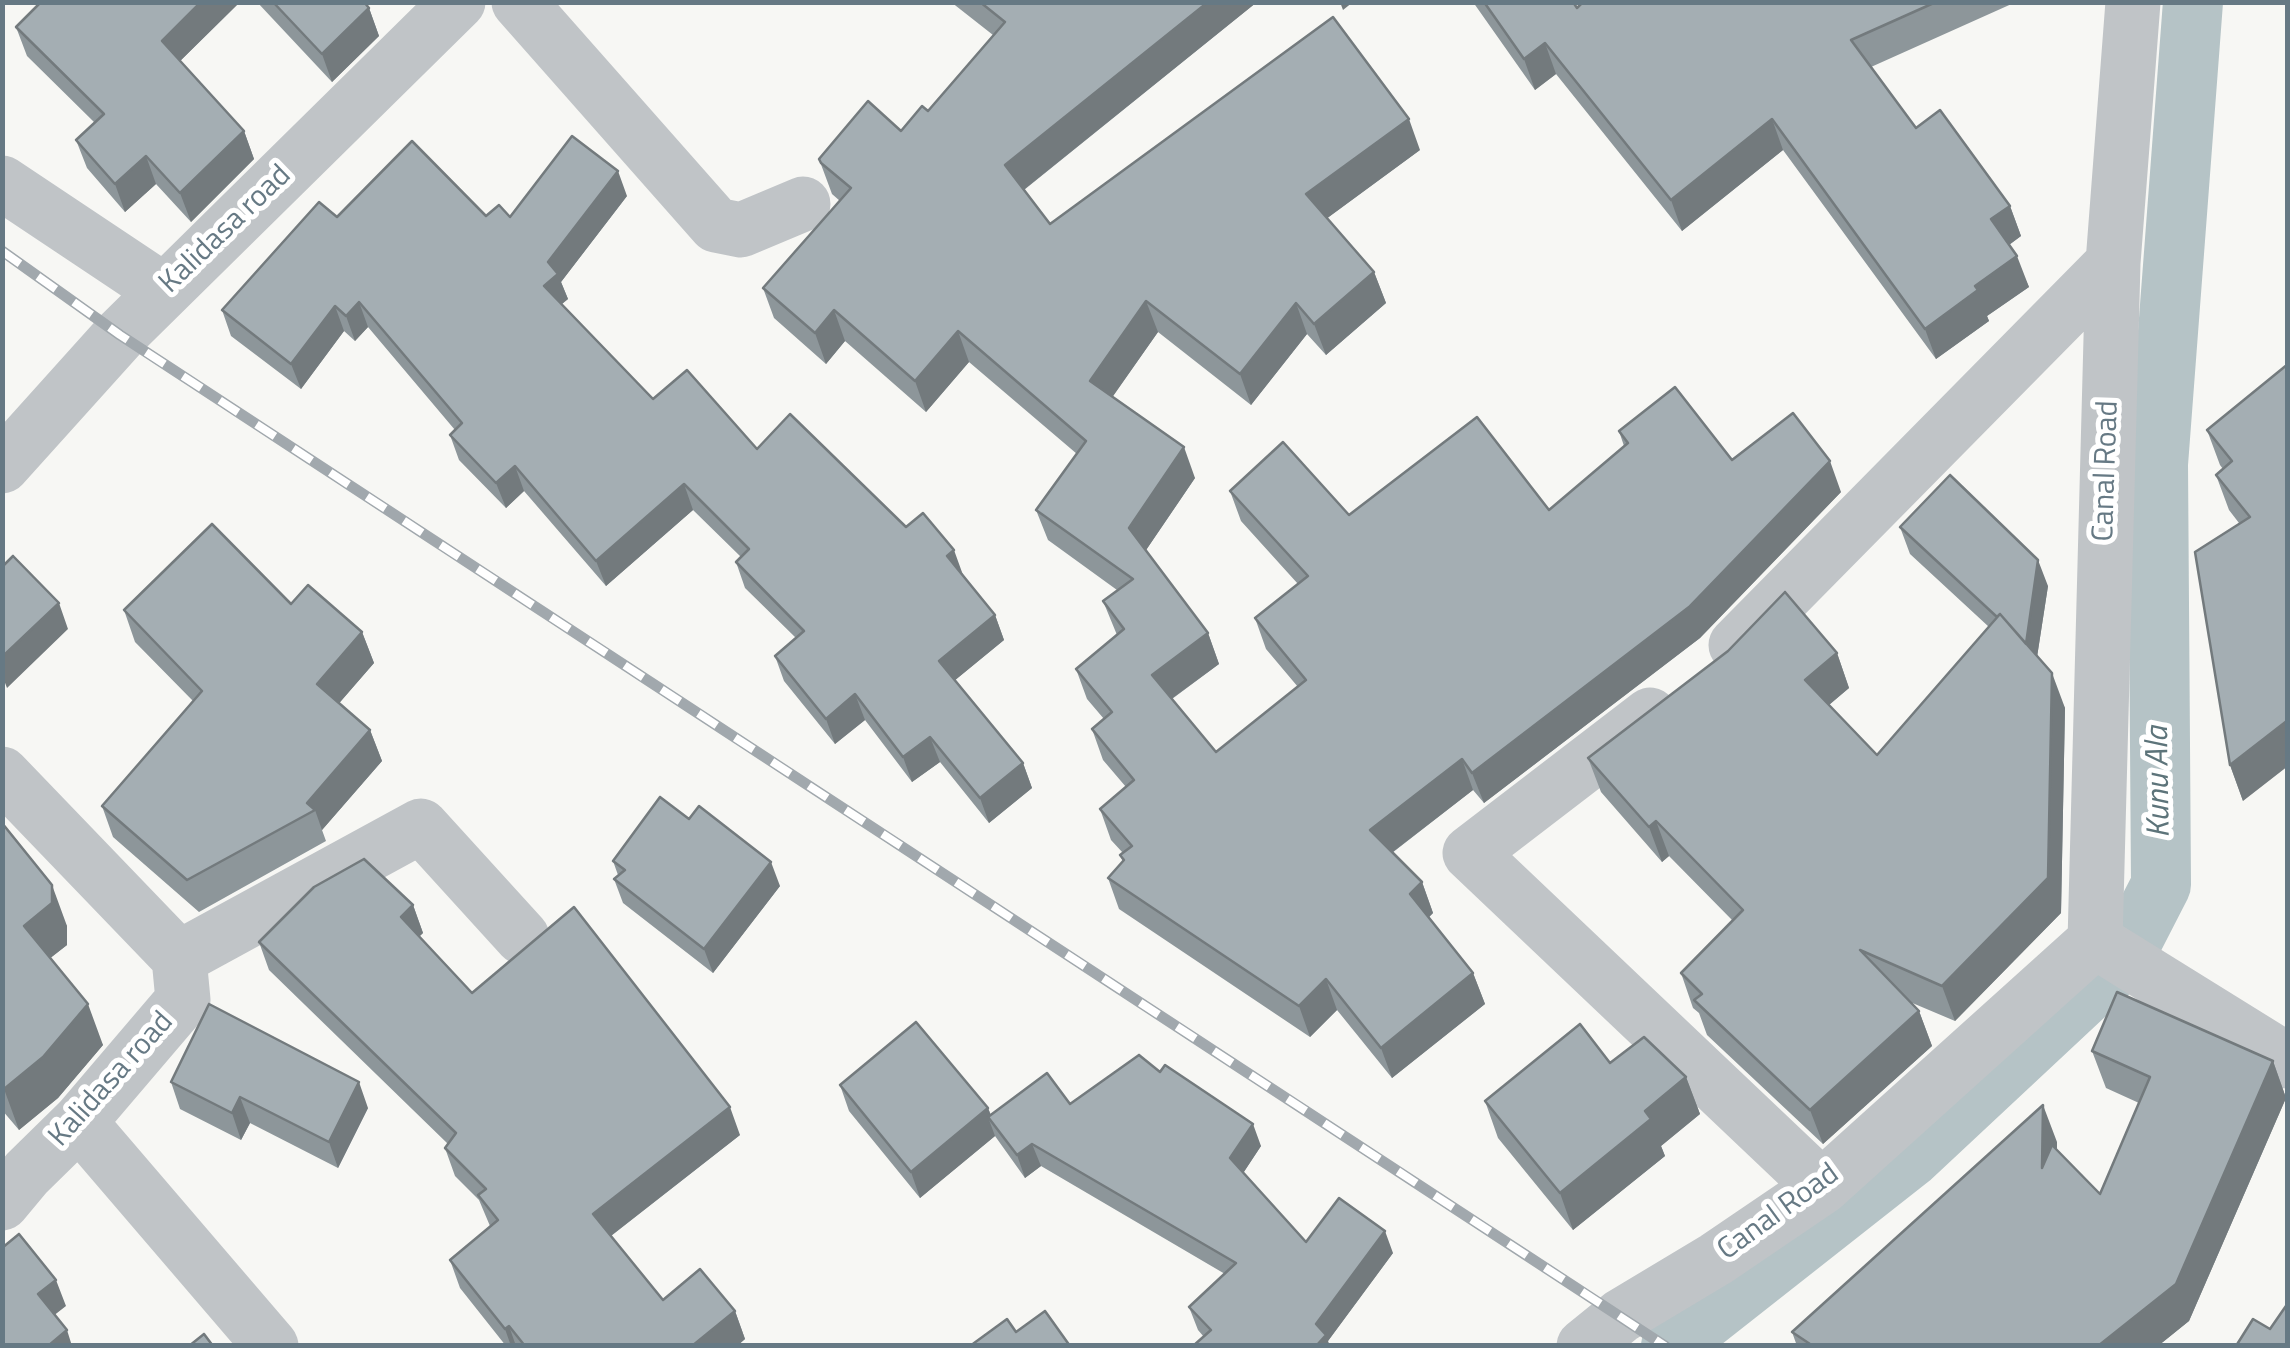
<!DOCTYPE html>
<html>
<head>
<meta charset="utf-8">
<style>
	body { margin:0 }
	#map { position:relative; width:2290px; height:1348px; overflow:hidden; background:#f7f7f4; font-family:"Titillium Web",sans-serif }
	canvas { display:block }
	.frame { position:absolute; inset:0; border:5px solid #667984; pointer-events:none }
</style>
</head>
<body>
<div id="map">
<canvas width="2290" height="1348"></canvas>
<div class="frame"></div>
</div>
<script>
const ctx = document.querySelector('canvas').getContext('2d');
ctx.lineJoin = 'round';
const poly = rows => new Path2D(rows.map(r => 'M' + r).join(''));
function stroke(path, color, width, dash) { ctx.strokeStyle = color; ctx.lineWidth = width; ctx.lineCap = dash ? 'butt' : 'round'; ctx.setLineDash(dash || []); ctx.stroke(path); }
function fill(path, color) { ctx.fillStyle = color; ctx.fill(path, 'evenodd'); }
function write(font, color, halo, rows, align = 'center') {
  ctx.font = font + ' "Titillium Web",sans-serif'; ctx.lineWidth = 10; ctx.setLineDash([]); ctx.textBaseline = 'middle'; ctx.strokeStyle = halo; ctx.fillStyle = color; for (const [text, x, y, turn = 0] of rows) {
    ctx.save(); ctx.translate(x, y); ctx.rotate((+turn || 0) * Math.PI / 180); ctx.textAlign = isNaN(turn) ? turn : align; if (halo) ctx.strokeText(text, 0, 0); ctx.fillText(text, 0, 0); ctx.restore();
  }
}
const canal = poly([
	[1671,1346,1910,1158,2123,959,2161,885,2158,464,2193,2]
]);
const minor = poly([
	[519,2,716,225,741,230,803,204],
	[2,183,164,291],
	[2,466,120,335,458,2],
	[1736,645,2113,263],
	[1650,715,1470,853,1822,1187],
	[2,774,179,958,183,1000,79,1122,27,1173,2,1203],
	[2095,941,2288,1061],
	[179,958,421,826,522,937],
	[79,1122,271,1346],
	[1584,1346,1621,1316,1716,1259,1822,1187,2095,941,2113,263,2133,2]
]);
const rail = poly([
	[2,251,120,335,1665,1346]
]);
const wall = poly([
	[41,2,240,2,180,61,244,131,254,159,191,222,156,184,125,212,87,168,76,140,95,123,27,56,16,27],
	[257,2,364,2,369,8,379,36,332,82],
	[951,2,1257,2,1024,190,1050,224,1420,150,1327,218,1374,272,1386,303,1326,355,1307,334,1251,405,1158,332,1112,397,1195,478,1146,550,1208,633,1219,664,1172,699,1216,752,1298,687,1266,649,1255,618,1298,584,1241,521,1230,491,1349,515,1549,510,1624,446,1619,431,1732,460,1841,492,1700,638,1484,803,1473,790,1392,853,1422,882,1433,913,1429,917,1473,973,1485,1004,1392,1078,1337,1010,1310,1037,1119,909,1108,878,1123,862,1120,855,1123,853,1111,840,1100,809,1126,787,1103,760,1092,729,1104,719,1087,699,1076,669,1117,635,1103,601,1117,590,1048,540,1036,510,1077,454,969,362,926,412,845,341,826,364,774,318,763,288,840,201,832,194,819,159,901,131,928,111,993,35],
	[1473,2,1573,2,1577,8,1583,2,2016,2,1871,67,1916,128,2010,206,2021,236,2009,245,2029,287,1987,316,1989,321,1936,359,1783,150,1682,231,1556,74,1535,90],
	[627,196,561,282,568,299,562,304,653,399,757,449,906,527,963,575,995,615,1004,640,955,680,1023,763,1032,788,989,823,940,762,912,782,865,720,835,744,784,681,775,656,796,638,745,588,736,562,741,557,693,510,606,586,524,491,506,508,459,460,450,435,455,430,368,327,355,341,344,331,301,389,231,336,222,310,337,217,510,217],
	[2288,364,2243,801,2230,765,2239,523,2229,510,2216,475,2223,469,2220,465,2207,430],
	[1900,527,2048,586,2037,657,2065,708,2061,913,1955,1021,1910,1002,1919,1011,1932,1046,1823,1144,1707,1035,1699,1013,1693,1008,1681,973,1733,921,1669,856,1662,862,1601,792,1588,758,1837,653,1849,688,1829,705,1877,755,1989,627,1910,554],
	[291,604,362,632,374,663,339,703,370,730,382,761,322,830,326,841,199,912,113,837,102,806,193,701,135,642,124,610],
	[2,823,67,926,67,945,50,958,103,1045,58,1098,19,1130,2,1110],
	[613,861,780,886,713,973,623,903,614,879,618,875],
	[413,905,423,933,419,936,472,993,740,1135,611,1236,663,1300,735,1311,745,1339,737,1346,506,1346,460,1288,450,1260,490,1226,479,1200,455,1176,445,1148,448,1144,269,970,259,942],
	[2092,1051,2273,1061,2286,1098,2189,1321,2158,1346,1797,1346,1792,1332,2057,1142,2057,1151,2100,1194,2139,1103,2106,1088],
	[1610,1063,1686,1077,1700,1114,1661,1146,1665,1156,1573,1230,1498,1138,1485,1101],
	[1160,1072,1261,1146,1243,1173,1306,1242,1393,1253,1328,1341,1204,1337,1198,1330,1189,1307,1225,1274,1041,1166,1025,1178,995,1136,920,1198,849,1111,840,1085,988,1108,991,1115,1070,1104],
	[171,1082,368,1108,338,1168,250,1123,241,1140,180,1109]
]);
const shadedWall = poly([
	[201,2,240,2,172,69,162,41],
	[1208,2,1257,2,1016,196,1005,165],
	[1340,2,1353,2,1343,10],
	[369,8,379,36,332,82,322,54],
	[1545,43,1556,74,1535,90,1524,59],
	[1409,119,1420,150,1318,225,1306,194],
	[1772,119,1783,150,1682,231,1671,200],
	[244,131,254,159,191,222,180,193],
	[146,156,156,184,125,212,115,184],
	[618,171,627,196,561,282,568,299,553,311,544,286,548,262],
	[2010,206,2021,236,2002,250,1991,219],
	[2017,256,2029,287,1987,316,1989,321,1936,359,1925,329,1975,286],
	[1374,272,1386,303,1326,355,1314,324],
	[1146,301,1158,332,1102,412,1090,381],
	[359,302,368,327,355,341,346,316],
	[1296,303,1307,334,1251,405,1240,374],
	[335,306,344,331,301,389,291,364],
	[834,310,845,341,826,364,815,333],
	[958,331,969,362,926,412,915,381],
	[1184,447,1195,478,1140,559,1129,528],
	[1830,461,1841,492,1700,638,1484,803,1472,773],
	[515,466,524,491,506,508,496,483],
	[684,484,693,510,606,586,596,561],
	[954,550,963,575,947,556],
	[2038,560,2048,586,2035,670,2026,644],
	[59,603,68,629,7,688,2,675,2,657],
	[995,615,1004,640,948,686,939,661],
	[362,632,374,663,329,715,317,684],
	[1208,633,1219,664,1163,705,1152,675],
	[1837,653,1849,688,1817,715,1805,680],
	[2052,673,2065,708,2061,913,1955,1021,1942,986],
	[855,694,865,720,835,744,826,719],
	[2288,720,2288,766,2243,801,2230,765],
	[370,730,382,761,322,830,315,810,307,803],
	[930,737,940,762,912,782,903,757],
	[1462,759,1473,790,1381,861,1370,830],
	[1023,763,1032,788,989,823,980,798],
	[1656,821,1669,856,1662,862,1649,827],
	[771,862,780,886,713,973,704,949],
	[1422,882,1433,913,1421,925,1410,894],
	[52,885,67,926,67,945,39,967,24,926],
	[413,905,423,933,411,945,401,917],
	[1473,973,1485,1004,1392,1078,1381,1048],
	[1326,979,1337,1010,1310,1037,1299,1006],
	[88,1004,103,1045,58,1098,19,1130,4,1089],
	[1919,1011,1932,1046,1823,1144,1810,1110],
	[2273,1061,2286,1098,2189,1321,2158,1346,2098,1346],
	[1686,1077,1700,1114,1661,1146,1665,1156,1573,1230,1560,1193,1645,1111],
	[359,1082,368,1108,338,1168,329,1142],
	[240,1097,250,1123,241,1140,232,1113],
	[2043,1105,2057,1142,2056,1205,2042,1168],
	[730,1107,740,1135,603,1242,593,1214],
	[988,1108,995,1127,988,1117,995,1136,920,1198,911,1172],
	[1253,1124,1261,1146,1238,1181,1230,1158],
	[1032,1144,1041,1166,1025,1178,1017,1155],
	[1385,1231,1393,1253,1328,1341,1330,1346,1316,1346,1316,1324],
	[56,1280,66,1306,48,1320,38,1294],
	[735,1311,745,1339,737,1346,692,1346],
	[509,1326,516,1346,511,1346,505,1329],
	[67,1330,72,1346,48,1346]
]);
const building = poly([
	[41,2,201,2,162,41,244,131,180,193,146,156,115,184,76,140,104,114,16,27,41,2],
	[273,2,364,2,369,8,322,54,273,2],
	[980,2,1208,2,1005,165,1050,224,1333,17,1409,119,1306,194,1374,272,1314,324,1296,303,1240,374,1146,301,1090,381,1184,447,1129,528,1208,633,1152,675,1216,752,1306,680,1255,618,1308,576,1230,491,1283,442,1349,515,1477,417,1549,510,1628,443,1619,431,1675,387,1732,460,1793,413,1830,461,1689,607,1472,773,1462,759,1370,830,1422,882,1410,894,1473,973,1381,1048,1326,979,1299,1006,1108,878,1124,860,1120,855,1132,846,1100,809,1134,780,1092,729,1112,712,1076,669,1124,629,1103,601,1133,579,1036,510,1086,441,958,331,915,381,834,310,815,333,763,288,851,188,821,163,819,159,868,101,901,131,922,106,928,111,1005,22,980,2],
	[1484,2,1573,2,1577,8,1583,2,1936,2,1851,40,1916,128,1940,110,2010,206,1991,219,2017,256,1975,286,1978,290,1925,329,1772,119,1671,200,1545,43,1524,59,1484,2],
	[572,136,618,171,548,262,558,274,544,286,653,399,687,370,757,449,790,414,906,527,923,513,954,550,947,556,995,615,939,661,1023,763,980,798,930,737,903,757,855,694,826,719,775,656,804,631,736,562,749,549,684,484,596,561,515,466,496,483,450,435,462,423,359,302,346,316,335,306,291,364,222,310,319,202,337,217,412,141,486,216,499,205,510,217,572,136],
	[2288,364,2288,720,2230,765,2195,552,2250,517,2216,475,2232,461,2207,430,2288,364],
	[1950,475,2038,560,2026,644,2000,614,1997,617,1900,527,1950,475],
	[212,524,291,604,308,585,362,632,317,684,370,730,307,803,315,810,187,880,102,806,202,691,124,610,212,524],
	[13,556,59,603,2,657,2,567,13,556],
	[1785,592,1837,653,1805,680,1877,755,2000,614,2052,673,2048,878,1942,986,1860,950,1919,1011,1810,1110,1694,1000,1702,994,1681,973,1743,910,1656,821,1649,827,1588,758,1728,651,1785,592],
	[660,797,689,819,699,806,771,862,704,949,614,879,625,870,613,861,660,797],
	[2,823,52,885,52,903,24,926,88,1004,43,1057,4,1089,2,1087,2,823],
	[364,859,413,905,401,917,472,993,574,907,730,1107,593,1214,663,1300,700,1269,735,1311,692,1346,525,1346,509,1326,505,1329,450,1260,498,1220,478,1195,486,1189,445,1148,456,1133,259,942,314,887,364,859],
	[2117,992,2273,1061,2176,1284,2098,1346,1813,1346,1792,1332,2043,1105,2042,1168,2052,1145,2100,1194,2150,1077,2092,1051,2117,992],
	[209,1004,359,1082,329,1142,240,1097,232,1113,171,1082,209,1004],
	[916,1022,988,1108,911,1172,840,1085,916,1022],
	[1580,1024,1610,1063,1644,1037,1686,1077,1645,1111,1651,1119,1560,1193,1485,1101,1580,1024],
	[1139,1055,1160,1072,1165,1065,1253,1124,1230,1158,1306,1242,1339,1198,1385,1231,1316,1324,1326,1335,1316,1346,1193,1346,1211,1330,1189,1307,1236,1263,1032,1144,1017,1155,988,1117,1047,1073,1070,1104,1139,1055],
	[19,1234,56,1280,38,1294,67,1330,48,1346,2,1346,2,1248,19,1234],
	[2288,1303,2288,1346,2236,1346,2253,1319,2270,1329,2288,1303],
	[1045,1311,1070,1346,970,1346,1007,1319,1016,1332,1045,1311],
	[204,1334,213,1346,189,1346,204,1334]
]);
const streetNames = [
	["Kalidasa road",226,230,-44],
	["Canal Road",2107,471,-88],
	["Kalidasa road",112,1080,-48],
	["Canal Road",1779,1213,-36]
];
const waterNames = [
	["Kunu Ala",2160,782,-91]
];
stroke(canal, '#b5c3c6', 60);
stroke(minor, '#c0c4c7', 55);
stroke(rail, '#a1a8ad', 11);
stroke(rail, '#fff', 8, [22]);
fill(wall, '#8d969a');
fill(shadedWall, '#737a7d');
fill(building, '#a4aeb3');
stroke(building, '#737a7d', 2.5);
write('30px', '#667984', '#fff', streetNames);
write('italic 32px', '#5d747a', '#fff', waterNames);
</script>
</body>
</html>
